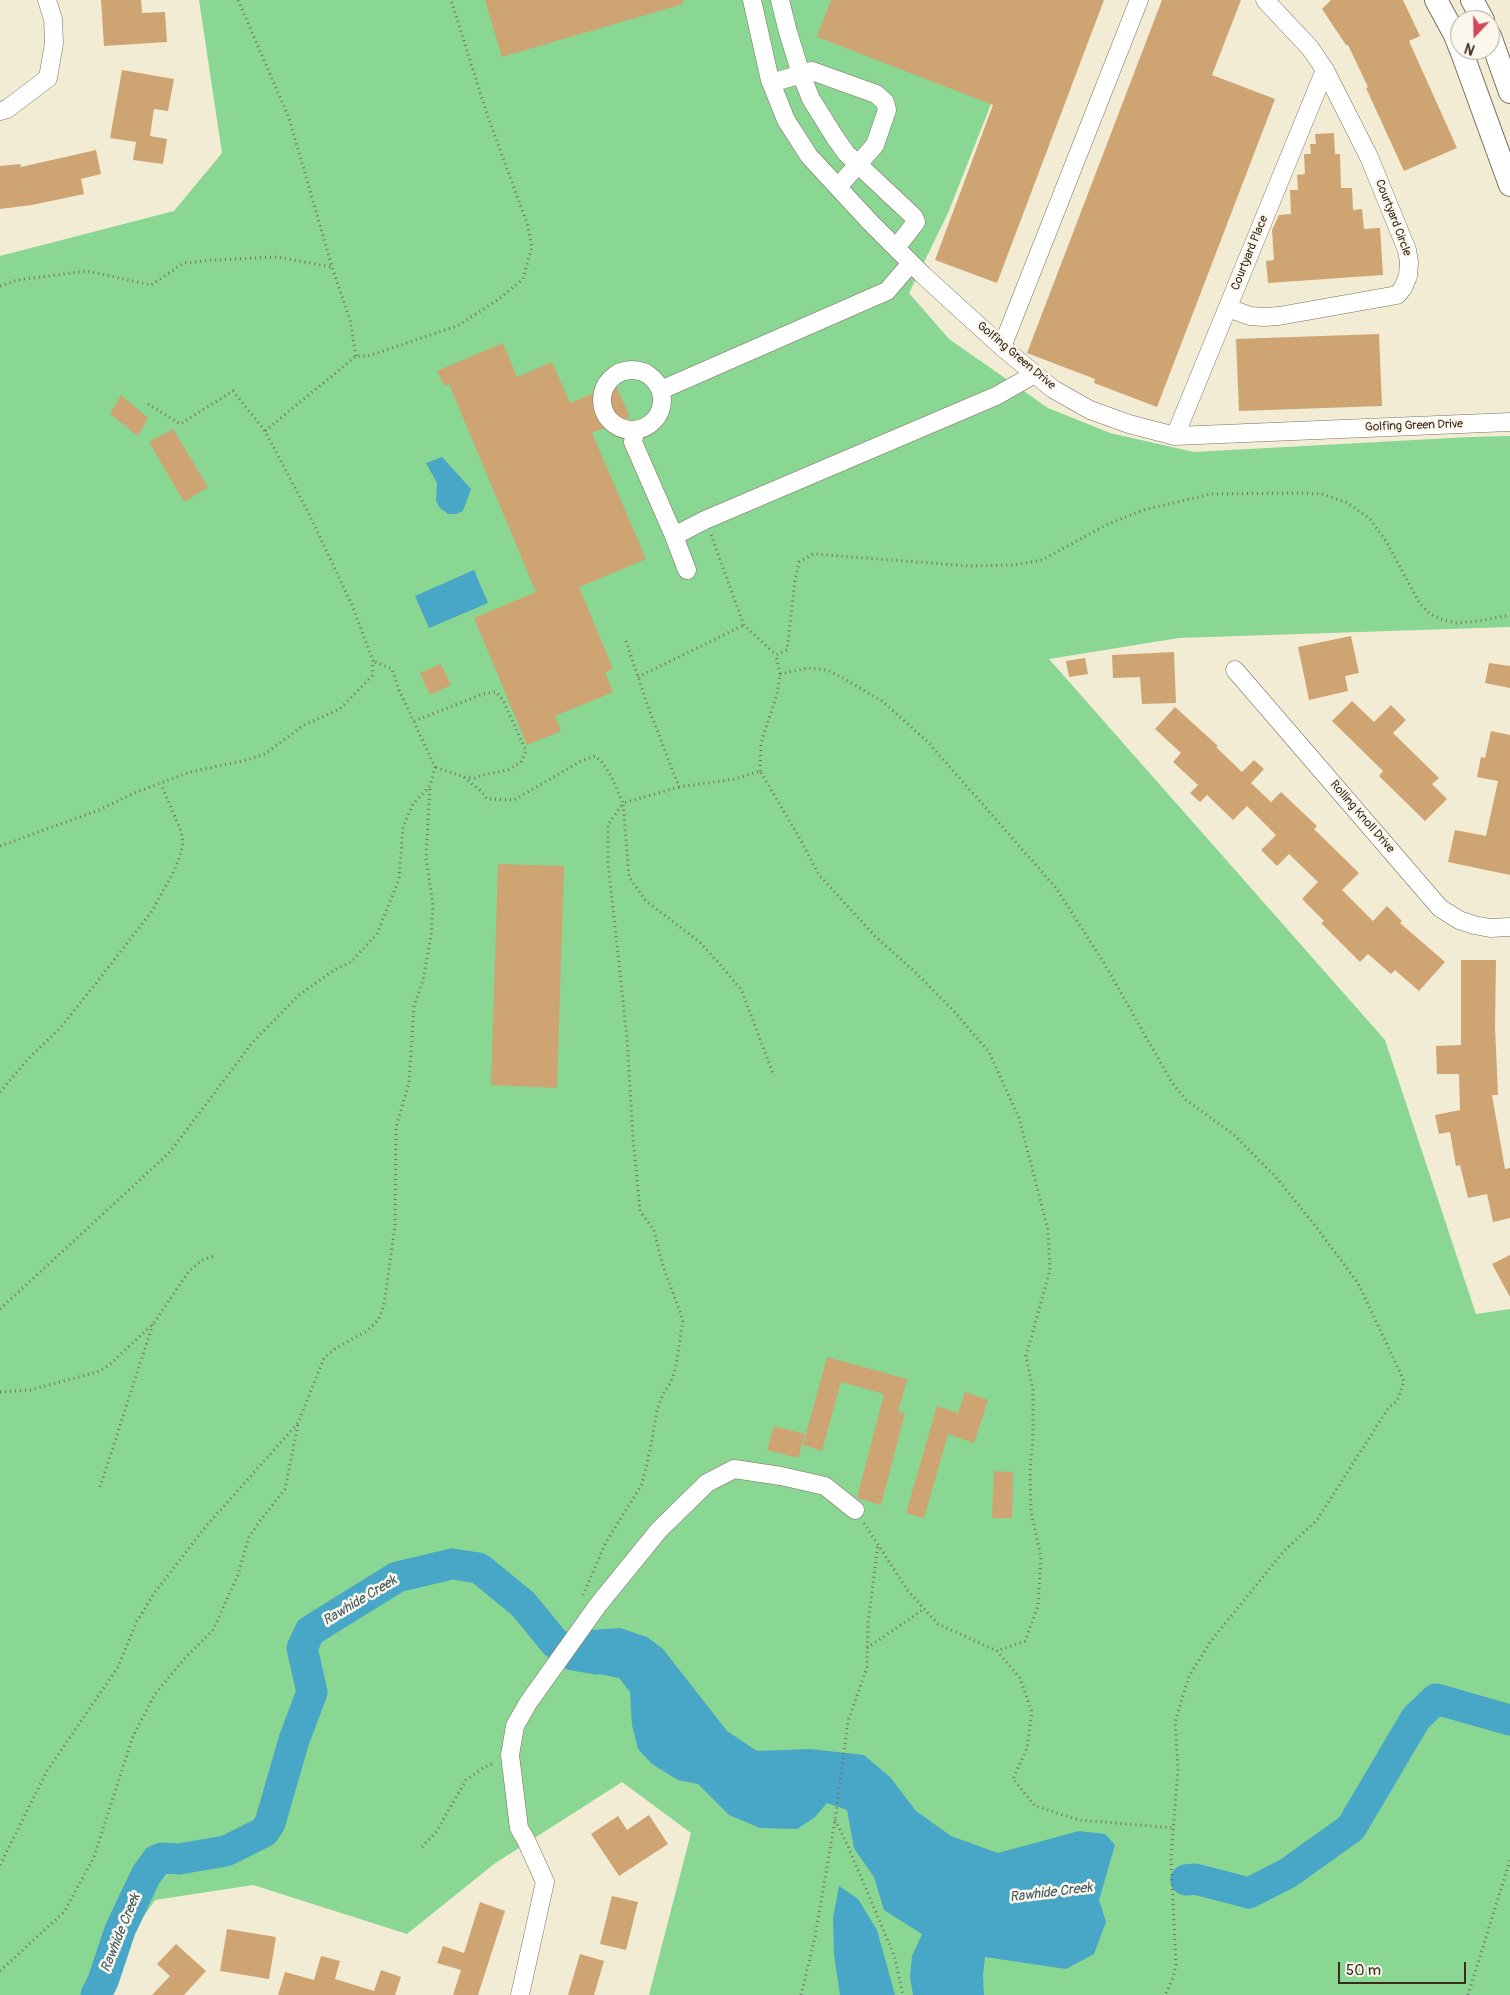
<!DOCTYPE html>
<html>
<head>
<meta charset="utf-8">
<style>
	body { margin:0 }
	#map { position:relative; width:1510px; height:1995px; overflow:hidden; background:#f2ecd4; font-family:Pangolin,sans-serif }
	canvas { display:block }
	.north { position:absolute; left:1450px; top:10px; width:50px; height:50px; box-sizing:border-box; background:#fbf7ec; border:1px solid #aea59a; border-radius:50%; rotate:201deg; font-size:14px; font-weight:700; line-height:20px; text-align:center; color:#3b2a1e }
	.north::after { content:''; display:block; margin:auto; width:18px; height:22px; background:#d1495b; clip-path:polygon(50% 0,100% 100%,50% 72%,0 100%) }
	.scale { position:absolute; left:1338px; top:1962px; width:128px; height:22px; box-sizing:border-box; border:2px solid #3b2a1e; border-top:0; padding-left:6px; font-size:15px; line-height:18px; white-space:nowrap; color:#3b2a1e; -webkit-text-stroke:4px #fbf7ec; paint-order:stroke }
</style>
</head>
<body>
<div id="map">
<canvas width="1510" height="1995"></canvas>
<div class="north">N</div>
<div class="scale">50 m</div>
</div>
<script>
const ctx = document.querySelector('canvas').getContext('2d');
ctx.lineJoin = 'round';
function fill(path, color) { ctx.fillStyle = color; ctx.fill(path, 'evenodd'); }
const poly = rows => new Path2D(rows.map(r => 'M' + r).join(''));
function stroke(path, color, width, dash) { ctx.strokeStyle = color; ctx.lineWidth = width; ctx.lineCap = dash ? 'butt' : 'round'; ctx.setLineDash(dash || []); ctx.stroke(path); }
function write(font, color, halo, rows, align = 'center') {
  ctx.font = font + ' Pangolin,sans-serif'; ctx.lineWidth = 5; ctx.setLineDash([]); ctx.textBaseline = 'middle'; ctx.strokeStyle = halo; ctx.fillStyle = color; for (const [text, x, y, turn = 0] of rows) {
    ctx.save(); ctx.translate(x, y); ctx.rotate((+turn || 0) * Math.PI / 180); ctx.textAlign = isNaN(turn) ? turn : align; if (halo) ctx.strokeText(text, 0, 0); ctx.fillText(text, 0, 0); ctx.restore();
  }
}
const green = poly([
	[199,0,1032,0,948,213,909,293,949,339,1048,408,1110,433,1194,452,1470,437,1510,436,1510,627,1179,638,1049,659,1385,1040,1476,1314,1510,1309,1510,1995,649,1995,691,1833,622,1782,494,1864,407,1934,253,1885,155,1900,89,1995,0,1995,0,256,174,211,222,153]
]);
const water = poly([
	[442,457,471,489,463,511,456,514,448,514,440,508,436,501,437,483,426,463],
	[474,570,488,603,429,628,415,596],
	[620,1628,647,1637,663,1649,727,1731,757,1751,810,1749,864,1755,890,1777,916,1811,951,1836,998,1853,1079,1831,1105,1834,1115,1845,1099,1900,1106,1922,1094,1954,1066,1969,985,1957,983,1976,984,1995,913,1995,910,1977,912,1956,922,1934,884,1910,874,1877,854,1848,847,1810,827,1803,815,1817,797,1829,760,1828,729,1815,698,1784,678,1780,652,1764,638,1749,632,1725,630,1692,619,1678,576,1669,569,1659,591,1630],
	[839,1886,858,1899,877,1930,895,1995,840,1995,834,1955,833,1918]
]);
const river = poly([
	[1186,1880,1195,1879,1249,1893,1288,1873,1351,1828,1416,1718,1436,1699,1510,1720],
	[96,1995,103,1981,120,1930,146,1875,157,1860,162,1858,179,1859,226,1851,264,1832,270,1823,294,1740,312,1692,302,1648,310,1631,397,1577,452,1564,479,1568,523,1604,555,1643,573,1655,597,1659]
]);
const building = poly([
	[101,0,141,0,142,13,165,12,167,42,104,46],
	[485,0,683,0,683,4,502,57],
	[831,0,1104,0,997,283,935,260,993,105,817,37],
	[1162,0,1241,0,1212,75,1275,99,1157,407,1094,383,1095,379,1027,353],
	[1331,0,1403,0,1420,36,1409,41,1457,148,1404,171,1366,88,1368,87,1348,45,1346,45,1322,9],
	[122,70,174,79,168,111,154,109,150,136,167,139,163,164,133,160,136,142,110,138],
	[1334,133,1335,154,1340,154,1341,188,1352,188,1353,210,1362,209,1364,229,1380,228,1383,275,1268,283,1266,261,1274,260,1272,230,1279,215,1291,214,1290,190,1298,190,1297,175,1305,174,1304,154,1311,154,1310,144,1316,144,1315,134],
	[96,150,101,174,81,179,84,194,32,205,0,209,0,166,20,164,21,167],
	[1379,334,1382,406,1239,411,1236,339],
	[503,343,517,377,552,362,570,403,615,384,630,417,592,433,646,559,579,587,613,669,605,672,613,692,555,716,561,731,527,745,474,618,536,592,449,384,444,386,437,371],
	[121,395,148,418,138,436,110,414],
	[173,429,208,487,184,502,149,442],
	[1351,636,1359,673,1345,676,1348,691,1309,700,1298,647],
	[1174,652,1176,703,1142,704,1140,677,1113,678,1112,655],
	[1085,658,1088,674,1069,677,1066,661],
	[1489,663,1510,666,1510,688,1485,683],
	[441,664,451,685,430,695,420,673],
	[1352,701,1374,722,1391,705,1406,720,1393,733,1439,778,1432,784,1447,799,1425,821,1379,776,1383,771,1332,721],
	[1175,707,1218,746,1216,747,1242,772,1254,760,1264,769,1251,783,1271,802,1281,792,1317,826,1314,829,1359,873,1342,890,1373,921,1387,906,1402,921,1400,923,1445,962,1419,991,1395,970,1391,974,1368,954,1360,962,1321,923,1324,921,1302,899,1318,882,1289,854,1277,866,1261,850,1276,835,1247,806,1233,820,1207,795,1200,802,1190,793,1198,785,1173,762,1181,753,1155,729],
	[1491,731,1510,735,1510,875,1448,862,1455,830,1486,836,1498,781,1477,777,1481,757,1485,758],
	[498,864,564,866,557,1088,491,1085],
	[1461,960,1496,960,1495,1027,1498,1095,1492,1095,1505,1169,1510,1168,1510,1218,1493,1222,1487,1194,1468,1198,1460,1165,1456,1166,1450,1132,1439,1134,1435,1115,1460,1110,1459,1074,1437,1074,1436,1046,1461,1045],
	[1510,1255,1510,1297,1492,1264],
	[827,1357,907,1379,898,1412,905,1413,881,1505,857,1498,884,1394,841,1382,822,1451,803,1445],
	[965,1392,988,1400,974,1443,948,1434,924,1518,906,1513,937,1406,958,1413],
	[774,1426,805,1434,798,1458,767,1450],
	[994,1471,1013,1472,1012,1518,992,1518],
	[649,1815,668,1844,619,1876,591,1834,618,1816,627,1830],
	[612,1896,638,1902,626,1950,600,1944],
	[480,1902,505,1911,478,1995,453,1995,461,1970,437,1963,443,1946,464,1953],
	[227,1929,276,1937,269,1979,220,1971],
	[176,1944,206,1971,184,1995,152,1995,170,1976,157,1964],
	[580,1954,604,1961,594,1995,568,1995],
	[321,1956,340,1961,335,1979,374,1991,381,1970,401,1977,395,1995,278,1995,285,1972,314,1980]
]);
const path = poly([
	[238,0,289,118,332,267,350,320,356,356],
	[0,286,17,280,87,271,151,285,184,263,214,260,277,257,332,267],
	[148,404,180,424,233,391,265,431],
	[711,535,744,625,776,655],
	[626,641,647,704,679,787,735,779,760,771,799,837,819,875,875,936,913,970,952,1009,989,1052,1019,1118,1048,1230,1050,1270,1026,1356,1033,1390,1033,1436,1030,1472,1031,1512,1041,1557,1038,1606,1025,1641,997,1651],
	[780,674,808,668,827,670,841,677,882,701,928,742,1056,888,1104,963,1171,1081,1186,1100,1233,1134,1275,1176,1316,1227,1358,1283,1404,1381,1397,1401,1389,1407,1317,1520,1283,1552,1211,1641,1189,1676,1175,1722,1178,1768,1171,1859,1176,1965,1173,1978,1165,1995],
	[638,677,744,625],
	[414,721,483,694,496,692,503,700,526,751,521,762,508,770,483,775,475,778,464,777,435,767],
	[760,771,761,743,777,694,780,674,776,655,787,650,795,580,799,562,813,554,970,566,1014,565,1042,560,1106,525,1143,510,1211,494,1295,493,1322,494,1348,503,1370,519,1386,541,1420,604,1430,614,1443,620,1456,623,1479,621,1510,615],
	[464,777,481,791,487,799,514,800,581,761,595,756,603,763,611,776,623,803,608,825,608,862,627,1038,633,1138,640,1211,654,1230,663,1266,683,1320,676,1366,671,1382,663,1394,657,1410,650,1451,642,1484,606,1542,583,1595],
	[679,787,623,803,629,877,646,901,701,943,741,989,774,1076],
	[0,846,99,810,134,793,190,772,247,760,265,754,304,725,340,709,372,676,373,661,352,605,309,514,265,431,356,356,368,356,457,326,499,299,523,279,532,247,527,223,488,117,451,0],
	[0,1092,28,1059,61,1027,101,977,152,911,175,869,181,853,183,842,181,831,161,784],
	[0,1309,169,1153,252,1043,299,995,334,970,351,962,377,934,399,879,403,827,413,804,430,786,435,767,399,690,392,669,373,661],
	[0,1392,30,1390,97,1372,108,1366,154,1323,189,1271,202,1260,214,1256],
	[100,1487,153,1324],
	[864,1523,908,1591,938,1624,997,1651,1020,1678,1032,1712,1027,1748,1013,1779,1035,1806,1079,1820,1174,1828],
	[867,1648,924,1609],
	[835,1820,847,1844,894,1955,903,1995],
	[422,1847,436,1832,466,1780,483,1768,494,1763],
	[0,1865,47,1771,118,1667,137,1621,155,1592,207,1525,298,1423,324,1358,336,1348,367,1331,379,1319,384,1305,395,1225,396,1127,409,1083,414,1006,423,980,431,936,433,906,426,858,430,786],
	[0,1971,64,1912,94,1857,133,1736,155,1694,185,1658,213,1630,238,1575,249,1537,260,1521,285,1489,298,1424],
	[801,1995,815,1937,835,1820,848,1721,867,1667,868,1623,878,1544],
	[1468,1995,1510,1860]
]);
const minor = poly([
	[752,0,770,80,786,120,809,156,870,222,923,275,1002,347,1053,389,1090,410,1129,424,1175,436,1510,422],
	[780,0,788,32,801,74,811,99,836,139,846,153,914,217,916,222,896,248],
	[771,83,812,71,876,94,885,102,887,110,875,145,838,187],
	[0,111,7,109,48,78,54,43,53,19,47,0],
	[1228,308,1250,316,1264,317,1279,316,1397,295,1403,288,1408,276,1409,262,1407,250,1369,157,1325,70,1310,48,1265,0],
	[1002,347,1139,0],
	'602 400a30 30 0 1 1 60 0a30 30 0 1 1-60 0Z',
	[661,390,887,291,911,263],
	[635,431,633,442,674,536],
	[1175,436,1325,70],
	[687,570,674,536,705,520,996,396,1035,374],
	[1235,670,1440,908,1459,920,1474,925,1490,928,1510,927],
	[520,1995,545,1882,526,1840,519,1828,510,1755,515,1726,528,1703,598,1605,659,1530,707,1483,734,1469,781,1476,825,1486,855,1510]
]);
const major = poly([
	[1436,0,1455,35,1460,48],
	[1472,0,1483,20],
	[1490,36,1510,92],
	[1461,50,1510,185]
]);
const streetNames = [
	["Courtyard Circle",1393,218,69],
	["Courtyard Place",1250,253,-68],
	["Golfing Green Drive",1016,356,40],
	["Golfing Green Drive",1414,426,-2],
	["Rolling Knoll Drive",1362,817,49]
];
const waterNames = [
	["Rawhide Creek",360,1601,-31],
	["Rawhide Creek",1051,1893,-7],
	["Rawhide Creek",121,1933,-68]
];
fill(green, '#8ad693');
fill(water, '#48a6c7');
stroke(river, '#48a6c7', 31);
fill(building, '#cfa473');
stroke(minor, '#7b6e5e', 19);
stroke(major, '#7b6e5e', 24);
stroke(path, '#7b6e5e', 3, [1, 4]);
stroke(minor, '#fff', 18);
stroke(major, '#fff', 22);
write('12px', '#3b2a1e', '#fbf7ec', streetNames);
write('italic 14px', '#405c62', '#fbf7ec', waterNames);
</script>
</body>
</html>
